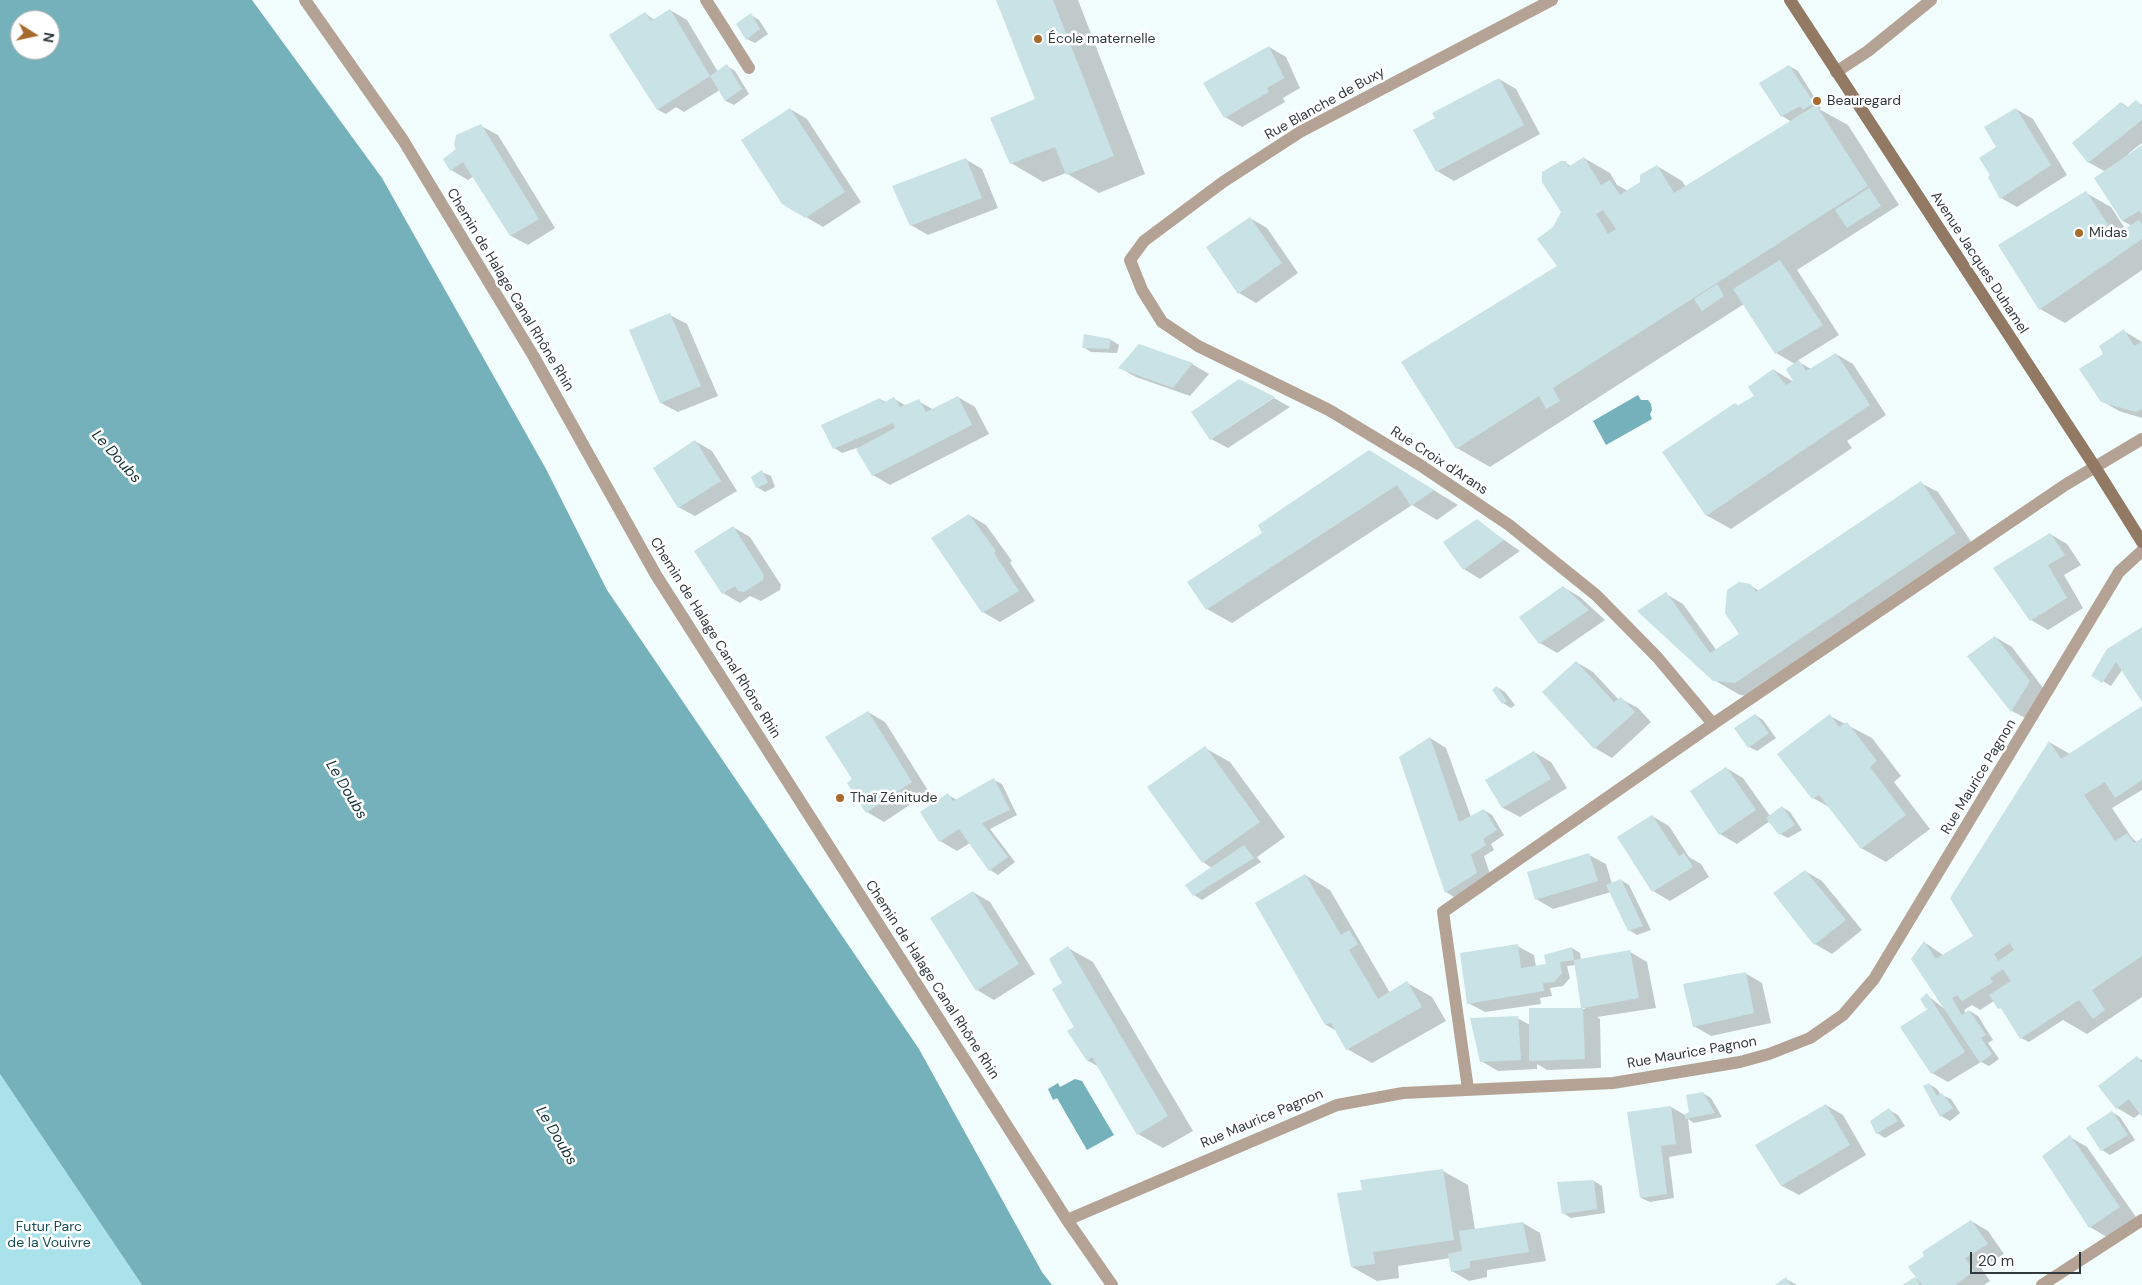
<!DOCTYPE html>
<html>
<head>
<meta charset="utf-8">
<style>
	body { margin:0 }
	#map { position:relative; width:2142px; height:1285px; overflow:hidden; background:#f2fdfe; font-family:"DM Sans",sans-serif }
	canvas { display:block }
	.north { position:absolute; left:10px; top:10px; width:50px; height:50px; box-sizing:border-box; background:#fff; border:1px solid #acb0b1; border-radius:50%; rotate:100deg; font-size:14px; font-weight:700; line-height:20px; text-align:center; color:#303a3c }
	.north::after { content:''; display:block; margin:auto; width:18px; height:22px; background:#a76b2d; clip-path:polygon(50% 0,100% 100%,50% 72%,0 100%) }
	.scale { position:absolute; left:1970px; top:1252px; width:111px; height:22px; box-sizing:border-box; border:2px solid #303a3c; border-top:0; padding-left:6px; font-size:15px; line-height:18px; white-space:nowrap; color:#303a3c; -webkit-text-stroke:4px #fff; paint-order:stroke }
</style>
</head>
<body>
<div id="map">
<canvas width="2142" height="1285"></canvas>
<div class="north">N</div>
<div class="scale">20 m</div>
</div>
<script>
const ctx = document.querySelector('canvas').getContext('2d');
ctx.lineJoin = 'round';
function fill(path, color) { ctx.fillStyle = color; ctx.fill(path, 'evenodd'); }
const poly = rows => new Path2D(rows.map(r => 'M' + r).join(''));
function stroke(path, color, width, dash) { ctx.strokeStyle = color; ctx.lineWidth = width; ctx.lineCap = dash ? 'butt' : 'round'; ctx.setLineDash(dash || []); ctx.stroke(path); }
function write(font, color, halo, rows, align = 'center') {
  ctx.font = font + ' "DM Sans",sans-serif'; ctx.lineWidth = 5; ctx.setLineDash([]); ctx.textBaseline = 'middle'; ctx.strokeStyle = halo; ctx.fillStyle = color; for (const [text, x, y, turn = 0] of rows) {
    ctx.save(); ctx.translate(x, y); ctx.rotate((+turn || 0) * Math.PI / 180); ctx.textAlign = isNaN(turn) ? turn : align; if (halo) ctx.strokeText(text, 0, 0); ctx.fillText(text, 0, 0); ctx.restore();
  }
}
const green = poly([
	[0,1074,142,1285,0,1285]
]);
const water = poly([
	[0,0,252,0,382,178,546,469,607,590,919,1049,1042,1272,1052,1285,142,1285,0,1074],
	[20,20,50,20,50,50,20,50],
	[1638,395,1641,400,1648,400,1651,404,1652,410,1650,414,1652,419,1606,445,1593,421],
	[1075,1079,1082,1081,1114,1135,1087,1150,1057,1098,1053,1100,1048,1089,1058,1083,1060,1087]
]);
const shadow = poly([
	[998,0,1078,0,1145,174,1099,193,1066,173,1043,182,1011,163,1036,100],
	[670,10,687,20,718,72,727,66,735,71,749,94,734,105,726,101,720,90,684,112,676,107,666,114,658,110,611,36,645,13,654,20],
	[751,15,759,20,768,34,755,43,747,39],
	[1269,47,1286,57,1300,88,1283,98,1285,102,1242,127,1225,117],
	[1789,66,1798,71,1821,108,1819,109,1848,125,1899,205,1797,270,1839,335,1797,361,1811,369,1836,354,1853,364,1886,415,1847,441,1852,448,1731,529,1706,515,1736,404,1739,407,1755,397,1774,370,1797,384,1795,364,1776,353,1744,304,1490,467,1457,448,1403,363,1559,266,1554,228,1562,212,1565,163,1571,166,1584,158,1610,173,1617,185,1628,191,1641,183,1657,166,1682,181,1686,187,1792,122,1782,116,1761,84],
	[1499,79,1516,89,1540,134,1454,181,1437,171],
	[2136,101,2142,105,2142,143,2128,154,2129,156,2142,147,2142,270,2065,323,2040,309,2086,193,2111,207,2126,230,2132,226,2123,221,2095,179,2106,172,2088,162,2122,103,2129,108],
	[790,109,807,119,861,202,823,227,806,217],
	[2016,109,2033,119,2067,175,2017,207,2001,198,1998,148],
	[481,126,498,135,555,228,528,245,511,236,474,176,468,180,451,170,445,159,458,149],
	[965,159,982,169,998,208,928,235,911,225],
	[1250,218,1267,228,1298,273,1256,303,1239,293],
	[670,315,687,324,718,396,678,412,661,403,630,331],
	[2124,331,2142,342,2142,418,2119,411,2102,401,2104,354],
	[1111,340,1119,345,1117,353,1091,352,1083,347],
	[1192,364,1209,374,1190,396,1136,377,1120,368],
	[958,397,975,407,989,434,890,485,873,475,857,448,842,453,834,448,823,426,880,399,887,403,894,399,907,406,918,401,934,410],
	[1274,398,1290,407,1228,448,1211,439],
	[695,441,712,451,737,491,695,516,678,507],
	[1394,466,1458,505,1437,520,1412,505,1232,623,1207,609,1264,533],
	[762,472,771,476,775,487,765,492,757,487],
	[1921,483,1938,492,1972,543,1761,697,1740,695,1714,680,1666,594,1683,604,1717,651,1740,635,1750,585,1759,591],
	[969,515,986,525,1012,561,1010,563,1035,601,1000,622,983,612],
	[1477,521,1520,551,1480,579,1464,569],
	[733,527,750,537,781,585,780,590,761,601,750,596,740,603,723,593],
	[2050,534,2067,544,2081,565,2064,575,2083,608,2048,630,2031,620],
	[1563,587,1580,597,1605,620,1557,653,1540,643],
	[2142,628,2142,700,2122,670,2111,686,2093,675],
	[1995,637,2012,647,2046,692,2029,720,2012,711,1969,656],
	[1576,662,1593,672,1619,700,1621,699,1638,708,1651,722,1612,758,1595,748,1543,692],
	[1497,687,1505,692,1515,705,1511,708,1503,703],
	[2142,707,2142,790,2112,808,2132,838,2137,842,2142,839,2142,997,2087,1034,2063,1020,2029,1042,2021,1038,2004,1011,1994,1001,1980,1010,1972,1005,1964,1010,1966,1014,1970,1011,1978,1016,1993,1040,1988,1043,1999,1059,1989,1066,1981,1062,1948,1082,1932,1073,1927,995,1947,1011,1924,942,1943,955,1975,936,2049,742,2070,754],
	[868,712,885,722,929,792,884,822,867,812,852,780],
	[1755,715,1763,720,1776,738,1757,751,1749,747],
	[1830,716,1872,738,1901,776,1894,782,1930,829,1886,862,1861,848,1831,808,1813,798],
	[1430,738,1446,748,1471,817,1484,810,1492,815,1504,835,1491,844,1494,850,1484,856,1493,883,1462,902,1446,892],
	[1205,748,1230,762,1285,837,1257,857,1261,862,1202,900,1194,895,1212,868,1203,862,1149,787],
	[1534,752,1551,762,1567,788,1520,817,1503,808,1487,781],
	[1726,768,1743,778,1770,816,1782,807,1790,812,1802,830,1788,838,1780,834,1770,821,1737,844,1720,834],
	[994,780,1002,784,1017,815,990,829,1015,862,998,875,990,870,970,843,957,851,940,841,948,795,957,800],
	[1652,816,1669,826,1689,857,1701,864,1709,877,1670,901,1653,891],
	[1589,855,1606,864,1612,884,1621,880,1629,885,1651,930,1637,935,1629,930,1611,892,1553,909,1536,899],
	[1805,871,1822,881,1862,930,1832,954,1815,944],
	[1305,875,1330,890,1390,993,1407,983,1432,997,1446,1021,1372,1063,1347,1049,1337,1031,1326,1025],
	[973,892,990,902,1035,974,994,1000,977,990],
	[1517,946,1534,955,1536,967,1548,965,1546,956,1572,948,1580,953,1581,960,1630,952,1647,962,1656,1008,1597,1017,1600,1019,1601,1068,1547,1070,1537,1064,1537,1069,1498,1071,1481,1061,1517,1018,1530,1025,1530,1009,1586,1009,1582,1007,1576,965,1567,966,1570,978,1563,986,1550,988,1552,996,1540,998,1541,1004,1485,1012,1468,1003],
	[1068,948,1093,962,1193,1131,1163,1148,1138,1134,1099,1067,1087,1060,1075,1027,1064,983],
	[1745,973,1762,983,1771,1023,1711,1036,1694,1026],
	[2137,1058,2142,1060,2142,1115,2141,1113,2134,1118,2117,1108,2100,1086],
	[1929,1084,1937,1089,1941,1095,1951,1099,1960,1113,1950,1121,1941,1116,1931,1101,1934,1099],
	[1703,1093,1711,1098,1722,1117,1694,1123,1688,1119,1692,1153,1669,1157,1674,1198,1650,1202,1641,1198,1671,1107,1685,1115,1690,1113],
	[1826,1105,1843,1115,1866,1155,1799,1195,1782,1186,1757,1145],
	[1889,1110,1898,1115,1905,1126,1885,1138,1877,1133],
	[2112,1112,2120,1117,2135,1140,2110,1155,2102,1150],
	[2070,1137,2087,1147,2136,1217,2107,1237,2090,1227],
	[1443,1171,1468,1185,1475,1230,1523,1223,1540,1233,1546,1261,1487,1270,1487,1277,1469,1281,1452,1271,1450,1258,1398,1266,1399,1278,1377,1281,1352,1267,1364,1191],
	[1594,1181,1602,1186,1605,1213,1571,1218,1563,1213],
	[1971,1221,1988,1231,2004,1254,1981,1268,1990,1281,1984,1285,1905,1285,1916,1278,1920,1281],
	[1786,1279,1797,1285,1777,1285]
]);
const building = poly([
	[996,0,1053,0,1114,156,1066,175,1055,147,1010,164,990,118,1035,99],
	[670,9,710,76,657,110,609,35,645,12,651,21],
	[751,13,760,29,746,40,736,24],
	[1269,46,1284,78,1267,88,1269,92,1224,118,1203,83],
	[727,64,742,89,725,101,710,76],
	[1789,65,1814,103,1803,110,1800,106,1781,117,1759,83],
	[1499,78,1524,125,1436,172,1413,130,1435,118,1432,113],
	[2136,100,2142,107,2142,120,2088,163,2072,143,2121,102,2127,108],
	[1816,105,1868,186,1553,388,1560,401,1546,409,1539,396,1456,449,1401,362,1557,266,1537,239,1553,227,1561,212,1542,182,1542,172,1561,161,1566,161,1568,167,1584,157,1601,185,1610,180,1620,195,1640,182,1640,175,1657,165,1674,193],
	[1603,210,1616,229,1608,234,1596,214],
	[790,108,845,192,805,218,782,204,741,140],
	[2016,108,2051,165,2000,199,1988,177,1990,175,1979,158,1996,147,1984,127],
	[481,124,539,219,510,236,463,162,450,171,443,159,456,149,454,145,456,135],
	[2142,145,2142,215,2139,211,2122,221,2094,178],
	[966,158,982,198,910,226,892,186],
	[1869,188,1881,206,1847,228,1835,210],
	[2086,191,2115,235,2139,220,2142,224,2142,239,2039,310,1998,245],
	[1250,217,1282,263,1238,294,1206,247],
	[1780,260,1823,325,1775,354,1733,289],
	[1717,284,1724,296,1702,311,1694,299],
	[670,313,701,386,660,403,629,330],
	[2124,329,2134,346,2142,342,2142,409,2136,412,2101,402,2079,369,2103,354,2099,346],
	[1084,334,1111,339,1109,349,1082,348],
	[1139,344,1193,363,1173,388,1118,368],
	[1836,353,1870,405,1706,516,1662,452,1735,403,1737,406,1754,396,1748,387,1773,369,1786,385,1793,381,1786,369,1799,360,1806,371],
	[1239,379,1275,397,1210,440,1191,412],
	[958,396,972,425,872,476,856,449,895,428,893,423,833,449,821,425,880,398,883,403,894,397,900,407,919,399,926,412],
	[695,440,721,481,678,508,653,468],
	[1369,450,1434,490,1411,506,1397,485,1206,610,1187,582,1262,533,1258,525],
	[762,470,768,483,756,488,751,477],
	[1921,481,1956,533,1735,683,1713,681,1637,611,1666,592,1710,653,1739,634,1725,613,1727,590,1739,582,1751,584,1756,592],
	[969,514,996,551,994,553,1019,591,982,613,931,538],
	[1477,519,1504,540,1463,570,1443,542],
	[733,526,764,575,763,580,744,592,738,591,735,586,722,594,694,551],
	[2050,533,2065,555,2048,565,2067,598,2030,621,1993,568],
	[1563,586,1589,610,1539,644,1519,617],
	[2142,627,2142,702,2116,662,2102,683,2091,676,2107,649],
	[1995,636,2030,681,2011,712,1967,656],
	[1576,661,1614,702,1621,697,1635,712,1594,749,1542,692],
	[1497,686,1507,701,1502,704,1492,690],
	[2142,706,2142,780,2115,798,2105,782,2084,795,2115,841,2127,833,2134,843,2142,838,2142,956,2092,990,2105,1010,2093,1019,2079,1000,2020,1039,2001,1008,1998,1009,1989,995,2011,981,2003,969,1990,978,1993,982,1962,1001,1957,995,1952,998,1962,1015,1969,1010,1986,1035,1981,1038,1992,1054,1980,1063,1911,959,1924,941,1936,959,1973,936,1950,898,2049,741,2061,759],
	[2010,943,2014,950,1998,961,1994,954],
	[868,711,912,782,866,813,847,783,852,779,825,737],
	[1755,714,1769,733,1748,748,1734,728],
	[1830,714,1839,727,1847,722,1877,761,1870,767,1906,815,1861,849,1819,795,1812,799,1777,754],
	[1430,737,1459,822,1484,809,1497,830,1483,839,1486,845,1471,855,1477,873,1445,893,1399,757],
	[1205,746,1260,822,1202,863,1147,787],
	[1534,751,1551,779,1502,808,1485,780],
	[1726,767,1756,810,1719,835,1690,791],
	[994,778,1010,810,982,823,1008,857,989,871,959,829,939,842,920,812,948,793,953,801],
	[1782,806,1795,825,1779,835,1766,818],
	[1652,815,1679,856,1684,853,1693,867,1652,892,1617,837],
	[1244,845,1254,858,1193,896,1185,885],
	[1589,853,1598,881,1535,900,1527,872],
	[1805,870,1846,920,1814,945,1773,893],
	[1305,874,1341,935,1349,930,1358,944,1349,950,1378,999,1407,981,1422,1007,1346,1050,1331,1023,1325,1025,1255,903],
	[1621,879,1643,926,1628,931,1606,885],
	[973,891,1019,964,976,991,930,918],
	[1518,944,1521,968,1546,964,1544,955,1572,947,1574,960,1560,962,1562,973,1554,982,1543,983,1544,991,1467,1004,1460,953],
	[1068,946,1168,1116,1137,1135,1092,1057,1087,1061,1067,1031,1074,1027,1052,989,1062,983,1049,959],
	[1630,950,1639,998,1583,1008,1585,1059,1529,1061,1529,1008,1581,1008,1574,960],
	[1746,972,1754,1013,1693,1027,1683,984],
	[1927,993,1965,1052,1931,1074,1900,1027,1931,1007,1926,1009,1920,999],
	[1518,1016,1521,1060,1480,1062,1470,1018],
	[2137,1056,2142,1063,2142,1117,2129,1099,2116,1109,2098,1086],
	[1929,1083,1937,1096,1942,1093,1953,1108,1940,1117,1923,1086],
	[1703,1092,1715,1113,1685,1119,1685,1114,1689,1112,1686,1095],
	[1826,1104,1850,1145,1781,1186,1755,1145],
	[1671,1106,1676,1144,1661,1146,1667,1194,1640,1198,1627,1112],
	[1889,1108,1898,1121,1876,1134,1870,1121],
	[2112,1111,2128,1135,2101,1151,2086,1128],
	[2070,1135,2120,1207,2089,1228,2042,1156],
	[1443,1169,1454,1240,1373,1252,1375,1264,1351,1267,1337,1193,1362,1190,1360,1180],
	[1594,1180,1597,1209,1562,1214,1557,1182],
	[1971,1220,1988,1244,1965,1258,1974,1271,1955,1285,1922,1285,1908,1267,1924,1256,1922,1252],
	[1523,1222,1529,1252,1470,1261,1470,1268,1451,1272,1448,1254,1462,1251,1459,1231],
	[1786,1277,1791,1285,1775,1285],
	[1915,1277,1920,1285,1902,1285]
]);
const pedestrian = poly([
	[1468,1089,1443,912,1713,724]
]);
const minor = poly([
	[305,0,403,140,534,357,656,575,1067,1220,1112,1285],
	[706,0,749,68],
	[1552,0,1300,132,1223,182,1144,241,1130,260,1142,290,1162,322,1198,346,1329,410,1420,465,1509,525,1596,595,1657,657,1713,724,2065,485,2142,439],
	[1836,72,1868,51,1931,0],
	[1067,1220,1337,1105,1403,1093,1613,1083,1740,1062,1769,1054,1810,1038,1843,1015,1874,979,2119,572,2142,551],
	[2042,1285,2142,1220]
]);
const secondary = poly([
	[1790,0,2095,467,2142,542]
]);
const markers = [
	[1038,39,5,"#a76b2d"],
	[1817,101,5,"#a76b2d"],
	[2079,233,5,"#a76b2d"],
	[840,798,5,"#a76b2d"]
];
const poiNames = [
	["École maternelle",1048,39],
	["Beauregard",1827,101],
	["Midas",2089,233],
	["Thaï Zénitude",850,798]
];
const streetNames = [
	["Rue Blanche de Buxy",1325,104,-29],
	["Avenue Jacques Duhamel",1979,263,57],
	["Chemin de Halage Canal Rhône Rhin",510,290,59],
	["Rue Croix d'Arans",1439,461,33],
	["Chemin de Halage Canal Rhône Rhin",715,638,58],
	["Rue Maurice Pagnon",1979,777,-59],
	["Chemin de Halage Canal Rhône Rhin",932,980,57],
	["Rue Maurice Pagnon",1692,1053,-10],
	["Rue Maurice Pagnon",1262,1119,-23]
];
const parkNames = [
	["Futur Parc",49,1227],
	["de la Vouivre",49,1243]
];
const waterNames = [
	["Le Doubs",116,457,48],
	["Le Doubs",346,790,59],
	["Le Doubs",556,1136,59]
];
fill(green, '#a9e2eb');
fill(water, '#75b1bb');
fill(shadow, '#0003');
fill(building, '#c8e2e6');
stroke(pedestrian, '#b4a394', 12);
stroke(minor, '#b4a394', 12);
stroke(secondary, '#917964', 12);
for (const [x, y, r, color] of markers) { const dot = new Path2D(); dot.arc(x, y, r, 0, 2 * Math.PI); ctx.fillStyle = color; ctx.fill(dot); stroke(dot, '#fff', 2); }
write('14px', '#303a3c', '#fff', poiNames, 'left');
write('14px', '#303a3c', '#fff', streetNames);
write('14px', '#164c53', '#fff', parkNames);
write('italic 15px', '#123236', '#fff', waterNames);
</script>
</body>
</html>
